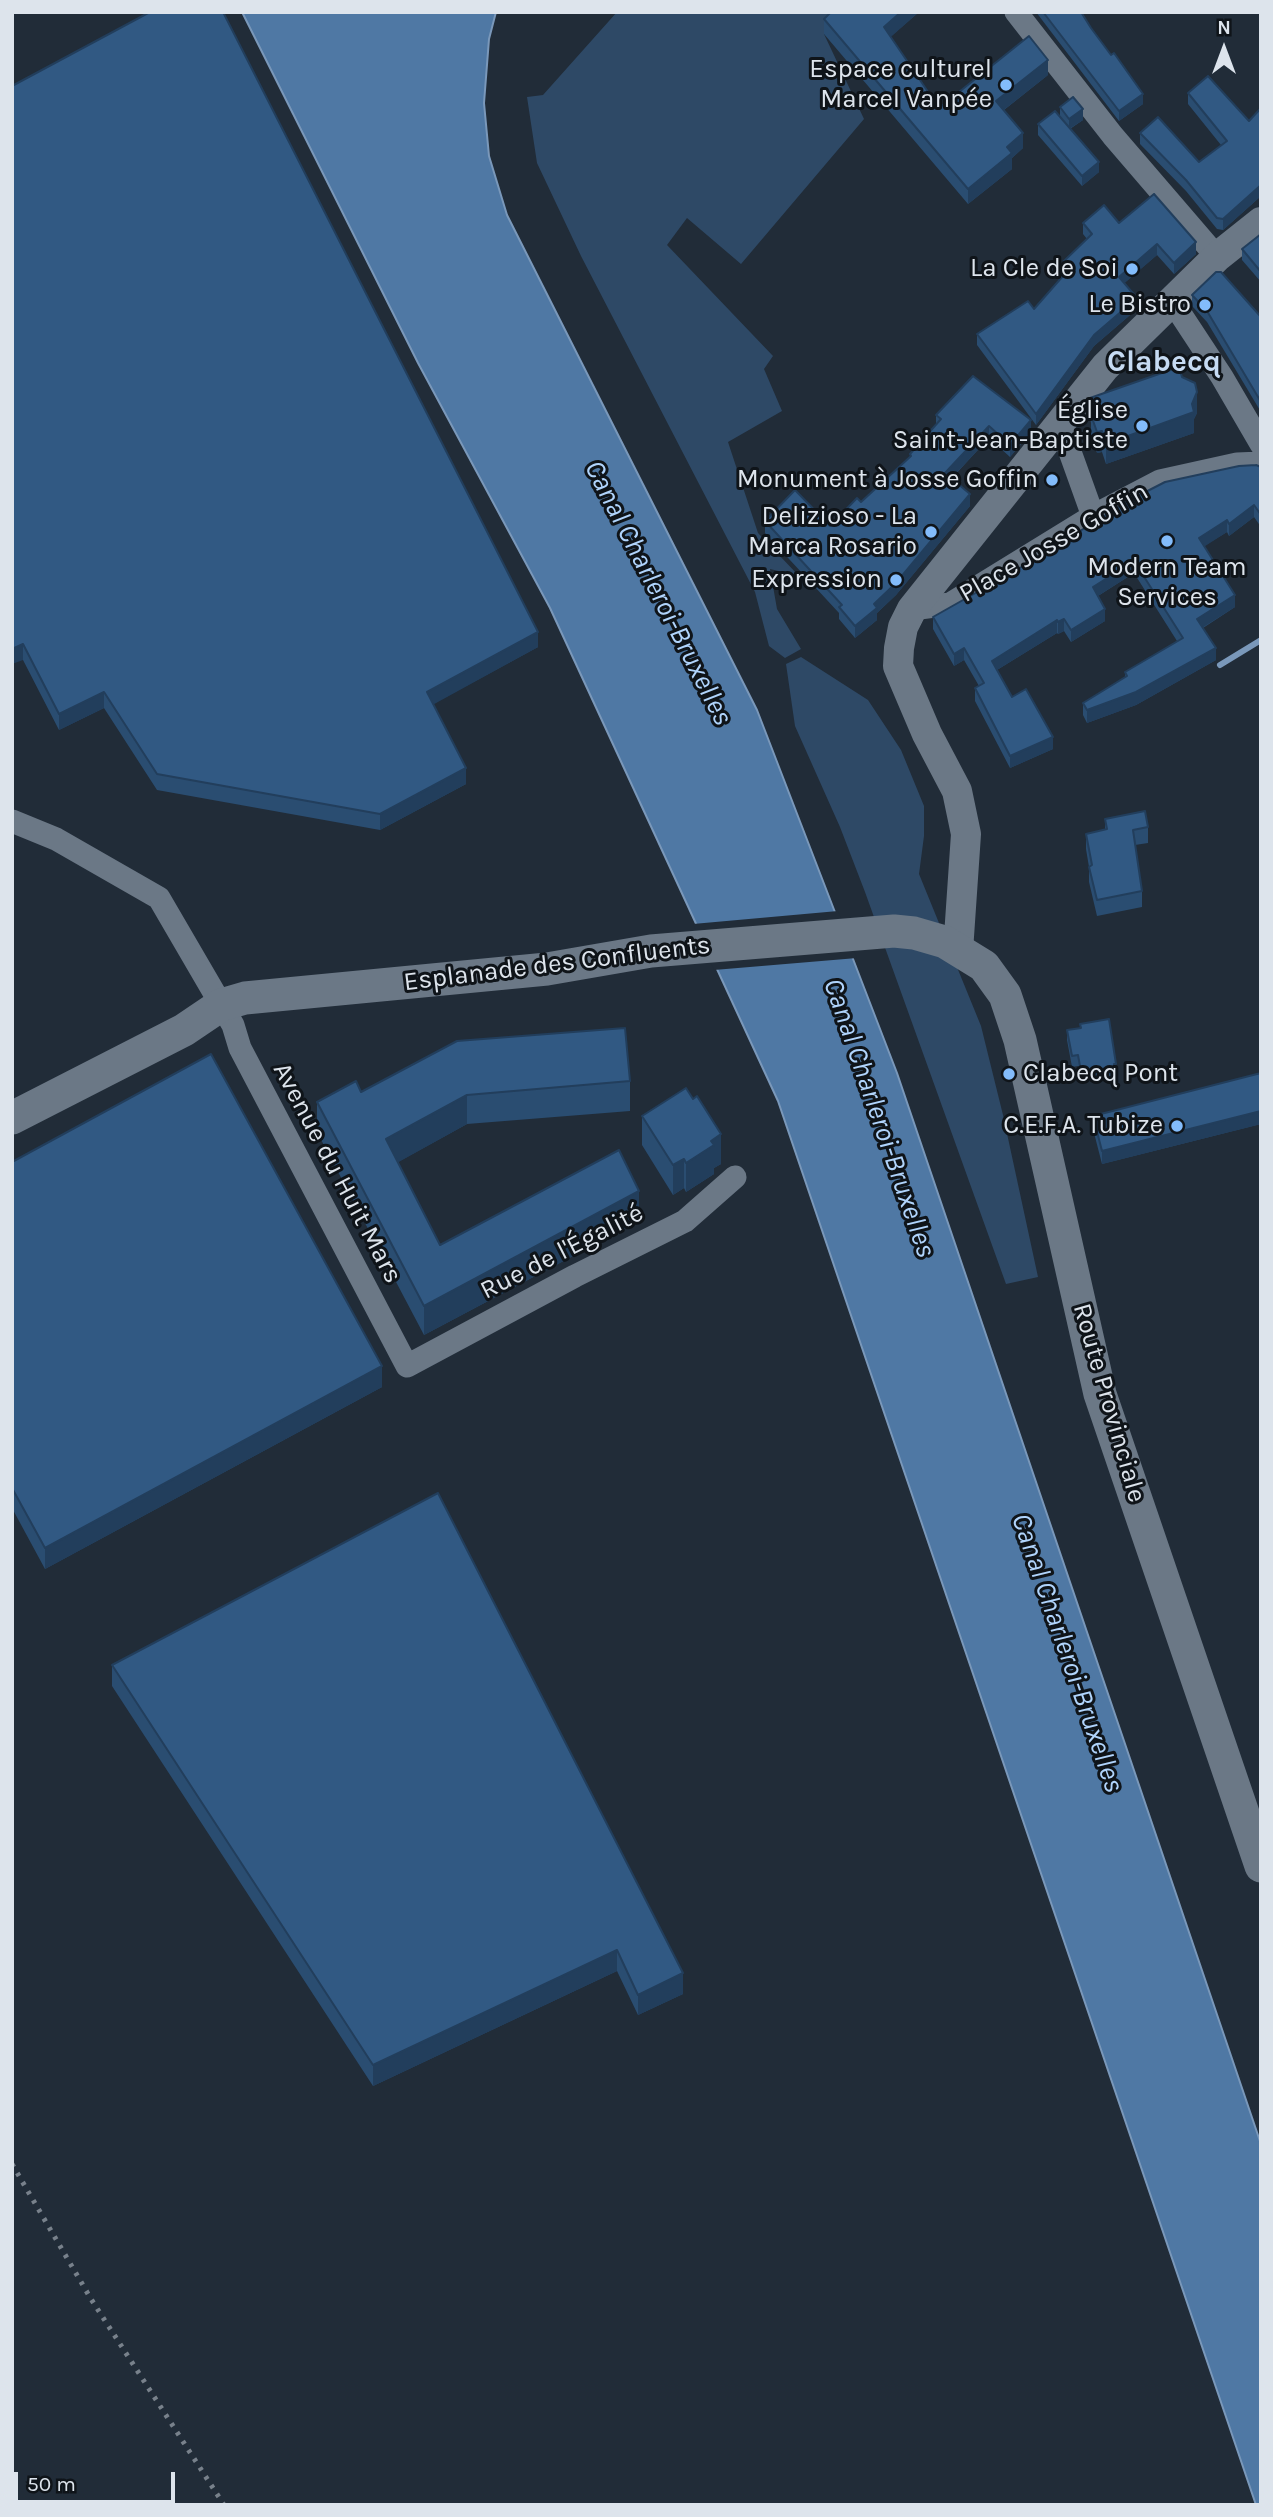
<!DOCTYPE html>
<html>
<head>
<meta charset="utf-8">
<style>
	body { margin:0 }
	#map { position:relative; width:1273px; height:2517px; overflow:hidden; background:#212c38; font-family:Karla,sans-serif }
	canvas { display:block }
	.frame { position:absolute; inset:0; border:14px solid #dde4ec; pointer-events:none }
	.north { position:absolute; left:1189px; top:14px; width:70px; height:70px; -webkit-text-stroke:5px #0f1419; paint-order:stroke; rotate:0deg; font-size:19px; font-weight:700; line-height:28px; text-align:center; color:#dde4ec }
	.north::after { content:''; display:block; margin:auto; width:24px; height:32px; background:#dde4ec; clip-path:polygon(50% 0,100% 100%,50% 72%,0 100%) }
	.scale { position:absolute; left:14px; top:2472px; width:161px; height:32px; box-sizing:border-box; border:4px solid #dde4ec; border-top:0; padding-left:9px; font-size:21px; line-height:24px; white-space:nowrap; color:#dde4ec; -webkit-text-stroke:5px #0f1419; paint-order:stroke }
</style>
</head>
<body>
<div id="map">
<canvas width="1273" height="2517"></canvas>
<div class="frame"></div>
<div class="north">N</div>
<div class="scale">50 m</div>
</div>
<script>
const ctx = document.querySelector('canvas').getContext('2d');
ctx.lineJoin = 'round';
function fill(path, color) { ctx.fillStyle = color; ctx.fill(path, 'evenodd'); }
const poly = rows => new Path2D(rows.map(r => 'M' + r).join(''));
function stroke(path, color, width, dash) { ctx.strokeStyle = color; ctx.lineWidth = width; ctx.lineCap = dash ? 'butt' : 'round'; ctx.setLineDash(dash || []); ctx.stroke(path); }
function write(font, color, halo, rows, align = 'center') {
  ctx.font = font + ' Karla,sans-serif'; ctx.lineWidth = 6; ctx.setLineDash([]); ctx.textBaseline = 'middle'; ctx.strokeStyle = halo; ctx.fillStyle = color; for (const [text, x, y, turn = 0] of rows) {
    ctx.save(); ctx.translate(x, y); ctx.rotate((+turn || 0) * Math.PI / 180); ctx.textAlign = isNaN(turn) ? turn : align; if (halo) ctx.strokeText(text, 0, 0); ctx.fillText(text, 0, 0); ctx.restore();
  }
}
const green = poly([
	[617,12,849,12,824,34,864,119,741,264,687,218,667,245,773,356,764,369,782,411,728,442,758,533,799,576,770,569,777,609,801,649,785,658,769,646,755,592,581,256,537,163,527,97,543,95],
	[801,657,868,700,901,750,924,806,924,836,919,874,981,1026,1003,1115,1038,1277,1006,1284,865,892,840,827,795,726,786,664]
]);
const water = poly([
	[242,12,496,12,489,39,484,103,489,156,507,215,757,710,897,1073,1261,2144,1261,2505,1256,2505,778,1101,550,608,418,363,242,12]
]);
const pier = poly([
	[838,911,857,958,714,970,693,924]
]);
const stream = poly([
	[1220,665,1261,640]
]);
const minor = poly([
	[1016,12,1113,136,1217,257],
	[1172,301,1222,377,1261,444],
	[1060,424,1093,516],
	[912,609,950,604,1093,516,1160,481,1237,464,1261,463],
	[12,821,56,839,159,898,233,1025,240,1048,407,1366,575,1276,685,1221,735,1177]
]);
const tertiary = poly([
	[958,951,966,834,957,791,927,734,898,666,899,648,903,627,912,609,1105,367,1217,257,1261,222]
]);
const secondary = poly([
	[12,1118,184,1030,221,1005,245,998,547,969,651,951,894,931,914,933,945,942,984,966,1005,995,1020,1040,1100,1394,1261,1866]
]);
const rail = poly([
	[12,2164,91,2299,224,2505]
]);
const wall = poly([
	[831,12,919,12,890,37,939,108,1048,75,1004,110,1023,148,1012,158,1012,169,968,204,824,34,824,19],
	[1036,12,1081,12,1091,28,1143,104,1119,121],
	[12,86,538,647,433,704,466,784,380,830,157,790,104,708,59,730,23,660],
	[1188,93,1249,121,1261,108,1261,196,1223,230,1217,229,1186,191,1140,144,1140,133,1199,162,1221,145,1188,104],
	[1060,107,1083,120,1070,129,1099,172,1082,186,1038,135,1038,124,1060,117],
	[1083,223,1119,223,1196,254,1174,274,1157,255,1124,283,1137,309,1094,346,1036,425,977,345,977,334,1034,309,1065,274,1064,272,1064,261,1087,239,1083,234],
	[1261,234,1261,282,1242,260,1242,249],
	[1192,295,1261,317,1261,412,1207,322,1192,306],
	[1090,398,1197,413,1194,419,1194,433,1106,464,1102,452,1097,453,1091,435,1091,423,1090,418],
	[936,415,1031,432,1010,457,989,438,952,478,970,506,896,595,877,613,877,620,855,638,839,619,839,613,765,533,765,521,830,526,861,502,910,457,910,454,936,425],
	[1261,467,1261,527,1254,517,1229,536,1227,532,1204,546,1235,607,1203,628,1216,660,1136,705,1087,723,1083,715,1083,703,1125,677,1125,672,1177,641,1134,573,1098,596,1105,621,1071,642,1064,631,1058,634,1057,633,997,670,1012,697,1053,749,1010,768,975,701,975,688,979,686,964,660,954,666,933,629,933,617],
	[1105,819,1148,827,1148,843,1135,845,1142,891,1142,907,1097,916,1089,882,1089,867,1086,849,1086,834,1105,830],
	[1080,1024,1116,1064,1116,1074,1114,1074,1114,1077,1081,1082,1078,1066,1072,1067,1067,1040,1067,1030,1080,1028],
	[1261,1073,1261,1124,1102,1164,1093,1129,1093,1116],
	[630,1081,630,1111,467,1124,398,1162,440,1245,639,1221,424,1335,317,1132,317,1102],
	[642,1116,721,1164,714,1168,714,1174,686,1192,684,1188,673,1195,642,1145],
	[12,1162,382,1387,45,1569,12,1508],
	[438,1493,683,1994,638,2015,617,1971,373,2086,112,1686,112,1665]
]);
const shadedWall = poly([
	[901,12,919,12,884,43,884,27],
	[1048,60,1048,75,996,116,996,101],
	[1143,94,1143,104,1119,121,1119,111],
	[1083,109,1083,120,1069,129,1069,119],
	[1023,133,1023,148,1012,158,1012,169,968,204,968,189,1007,147],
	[1099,162,1099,172,1082,186,1082,176],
	[1261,185,1261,196,1223,230,1223,219],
	[1196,242,1196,254,1174,274,1174,263],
	[1157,244,1157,255,1119,288,1119,277],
	[1137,298,1137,309,1094,346,1036,425,1036,414,1094,335],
	[1197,392,1197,413,1194,419,1194,433,1106,464,1106,444,1192,404],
	[1031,420,1031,432,1010,457,1010,445],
	[989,426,989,438,945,485,945,473],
	[1102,431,1102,452,1097,453,1097,432],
	[970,494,970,506,896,595,877,613,877,620,855,638,855,626],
	[1254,505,1254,517,1229,536,1229,524],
	[1227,520,1227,532,1199,550,1199,538],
	[1134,561,1134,573,1093,599,1093,587],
	[1235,595,1235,607,1197,631,1197,619],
	[1105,609,1105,621,1071,642,1071,630],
	[1064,619,1064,631,1058,634,1058,622],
	[1057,620,1057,633,992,673,992,661],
	[538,632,538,647,427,708,427,692],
	[23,644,23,660,12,664,12,649],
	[964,648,964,660,954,666,954,654],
	[1216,648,1216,660,1136,705,1087,723,1087,710],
	[104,692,104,708,59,730,59,714],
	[1053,737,1053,749,1010,768,1010,756],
	[466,768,466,784,380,830,380,814],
	[467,1095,467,1124,386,1169,386,1139],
	[1261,1111,1261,1124,1102,1164,1102,1151],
	[721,1134,721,1164,714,1168,714,1174,686,1192,686,1163,711,1141],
	[684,1159,684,1188,673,1195,673,1165],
	[639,1191,639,1221,424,1335,424,1306],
	[382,1366,382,1387,45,1569,45,1548],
	[617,1950,617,1971,373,2086,373,2065],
	[683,1973,683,1994,638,2015,638,1995]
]);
const building = poly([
	[150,12,223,12,538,632,427,692,466,768,380,814,157,774,104,692,59,714,23,644,12,649,12,86,150,12],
	[831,12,901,12,884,27,939,108,1029,36,1048,60,996,101,1023,133,1007,147,1012,153,968,189,824,19,831,12],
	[1043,12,1081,12,1091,28,1111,55,1114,53,1143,94,1119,111,1043,12],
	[1208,76,1249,121,1261,108,1261,185,1223,219,1217,218,1186,180,1140,133,1158,117,1199,162,1227,141,1188,93,1208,76],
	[1073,97,1083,109,1069,119,1060,107,1073,97],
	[1055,111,1099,162,1082,176,1038,124,1055,111],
	[1154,194,1196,242,1174,263,1157,244,1119,277,1137,298,1094,335,1036,414,977,334,1028,301,1034,309,1070,268,1064,261,1092,234,1083,223,1104,205,1119,223,1154,194],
	[1261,234,1261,272,1242,249,1261,234],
	[1216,272,1221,272,1261,317,1261,402,1207,311,1192,295,1216,272],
	[1179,367,1182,377,1195,383,1197,392,1192,404,1194,412,1106,444,1102,431,1097,432,1091,415,1091,410,1094,409,1090,398,1179,367],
	[973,376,1031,420,1010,445,989,426,945,473,970,494,896,583,874,604,877,608,855,626,839,607,842,605,765,521,795,490,830,526,857,498,861,502,911,456,910,454,941,419,936,415,973,376],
	[1256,465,1261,467,1261,515,1254,505,1229,524,1227,520,1199,538,1235,595,1197,619,1216,648,1136,692,1087,710,1083,703,1127,676,1125,672,1183,638,1134,561,1093,587,1105,609,1071,630,1064,619,1058,622,1057,620,992,661,1012,697,1026,689,1053,737,1010,756,975,688,984,683,964,648,954,654,933,617,1032,561,1128,501,1165,482,1239,466,1256,465],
	[1145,811,1148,827,1133,830,1142,891,1097,900,1089,867,1092,865,1086,834,1107,829,1105,819,1145,811],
	[1109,1019,1116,1064,1114,1064,1114,1067,1081,1072,1078,1055,1072,1056,1067,1030,1081,1028,1080,1024,1109,1019],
	[625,1028,630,1081,467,1095,386,1139,440,1245,619,1150,639,1191,424,1306,317,1102,356,1081,361,1092,457,1041,625,1028],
	[211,1054,382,1366,45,1548,12,1488,12,1162,211,1054],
	[1261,1073,1261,1111,1102,1151,1093,1116,1261,1073],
	[686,1088,693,1099,697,1096,721,1134,711,1141,714,1145,686,1163,684,1159,673,1165,642,1116,686,1088],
	[438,1493,683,1973,638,1995,617,1950,373,2065,112,1665,438,1493]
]);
const markers = [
	[1006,85,7,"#83bcfb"],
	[1132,269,7,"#83bcfb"],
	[1205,305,7,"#83bcfb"],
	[1142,426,7,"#83bcfb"],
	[1052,480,7,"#83bcfb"],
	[931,532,7,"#83bcfb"],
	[1167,541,7,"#83bcfb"],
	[896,580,7,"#83bcfb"],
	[1009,1074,7,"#83bcfb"],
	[1177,1126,7,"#83bcfb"]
];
const poiNames = [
	["Espace culturel",992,70],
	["Marcel Vanpée",992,100],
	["La Cle de Soi",1118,269],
	["Le Bistro",1191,305],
	["Église",1128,411],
	["Saint-Jean-Baptiste",1128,441],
	["Monument à Josse Goffin",1038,480],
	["Delizioso - La",917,517],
	["Marca Rosario",917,547],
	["Modern Team",1167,568,"center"],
	["Services",1167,598,"center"],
	["Expression",882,580],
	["Clabecq Pont",1023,1074,"left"],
	["C.E.F.A. Tubize",1163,1126]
];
const streetNames = [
	["Place Josse Goffin",1054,543,-30],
	["Esplanade des Confluents",557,964,-7],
	["Avenue du Huit Mars",337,1173,62],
	["Rue de l'Égalité",562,1252,-27],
	["Route Provinciale",1109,1403,74]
];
const waterNames = [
	["Canal Charleroi-Bruxelles",658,593,63],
	["Canal Charleroi-Bruxelles",879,1118,71],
	["Canal Charleroi-Bruxelles",1067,1653,71]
];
const quarterNames = [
	["Clabecq",1164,362]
];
fill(green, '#2e4966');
fill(water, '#4f78a4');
stroke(water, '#7a98ba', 2);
fill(pier, '#212c38');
stroke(stream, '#7a98ba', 6);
stroke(minor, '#6b7886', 23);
stroke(tertiary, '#6b7886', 30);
stroke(secondary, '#6b7886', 33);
stroke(rail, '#78818b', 5, [3.5, 7]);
fill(wall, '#2a4d71');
fill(shadedWall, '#223e5c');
fill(building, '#315983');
stroke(building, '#223e5c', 2);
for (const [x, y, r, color] of markers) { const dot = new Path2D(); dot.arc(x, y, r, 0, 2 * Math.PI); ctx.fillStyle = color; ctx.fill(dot); stroke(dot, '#0f1419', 2.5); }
write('26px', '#dde4ec', '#0f1419', poiNames, 'right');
write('26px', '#dde4ec', '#0f1419', streetNames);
write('italic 28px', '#b0d4fc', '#0f1419', waterNames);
write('bold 30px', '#c6dbf3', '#0f1419', quarterNames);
</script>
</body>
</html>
